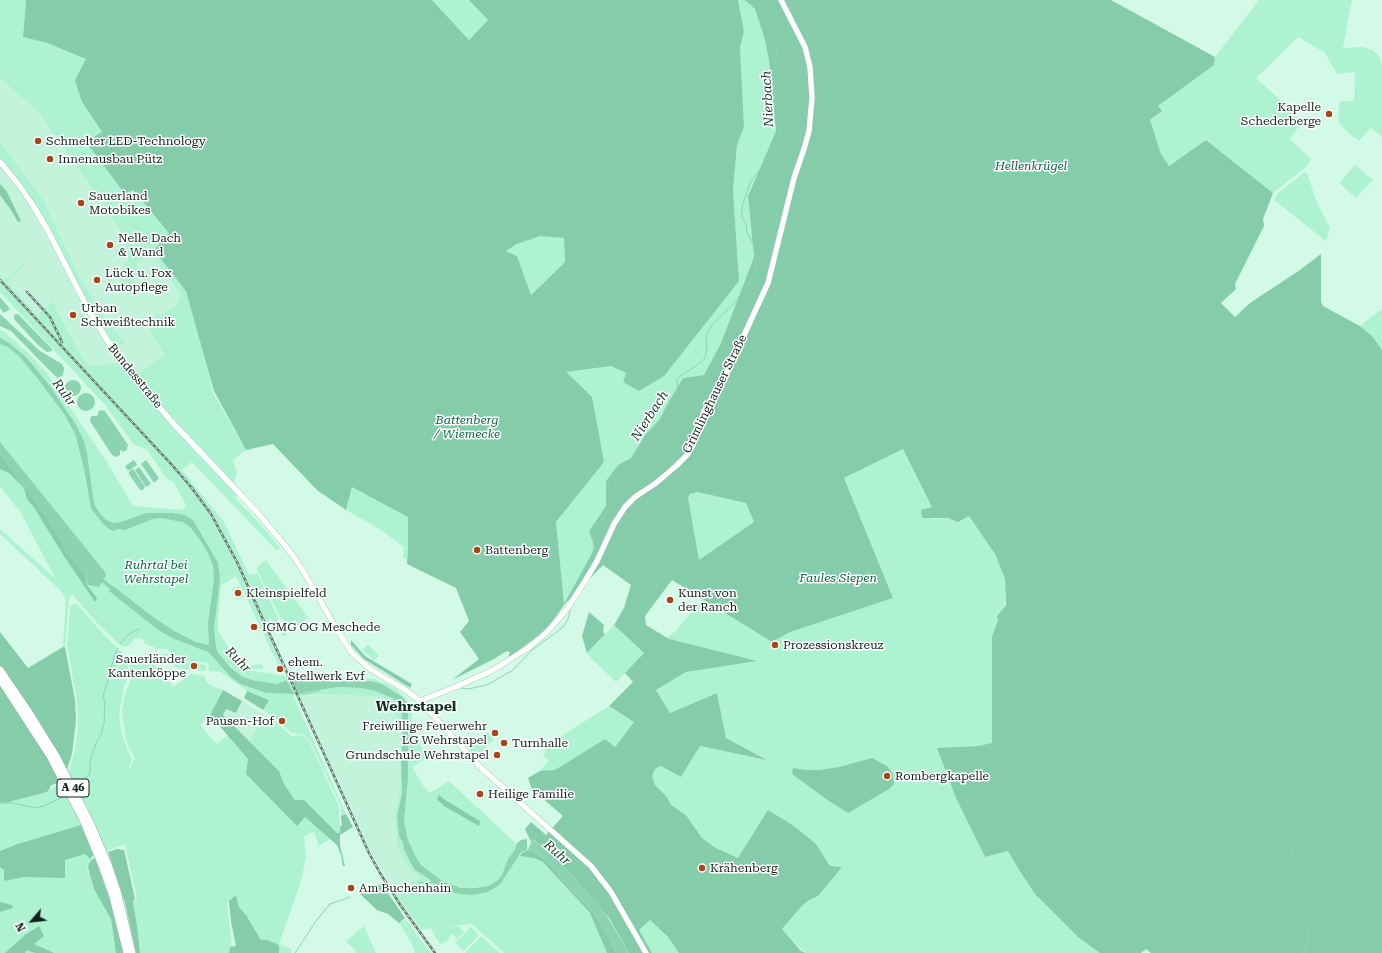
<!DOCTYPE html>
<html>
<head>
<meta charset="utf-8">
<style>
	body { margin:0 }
	#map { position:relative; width:1382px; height:953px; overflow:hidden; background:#d3fae6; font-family:"Roboto Serif",serif }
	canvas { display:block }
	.north { position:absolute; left:12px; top:901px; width:40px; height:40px; -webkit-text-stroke:3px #fff; paint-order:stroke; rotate:242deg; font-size:11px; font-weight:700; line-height:16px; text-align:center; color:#122119 }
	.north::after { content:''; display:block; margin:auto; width:14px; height:18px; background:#122119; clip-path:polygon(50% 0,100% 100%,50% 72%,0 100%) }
</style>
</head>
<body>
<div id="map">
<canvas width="1382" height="953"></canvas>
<div class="north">N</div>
</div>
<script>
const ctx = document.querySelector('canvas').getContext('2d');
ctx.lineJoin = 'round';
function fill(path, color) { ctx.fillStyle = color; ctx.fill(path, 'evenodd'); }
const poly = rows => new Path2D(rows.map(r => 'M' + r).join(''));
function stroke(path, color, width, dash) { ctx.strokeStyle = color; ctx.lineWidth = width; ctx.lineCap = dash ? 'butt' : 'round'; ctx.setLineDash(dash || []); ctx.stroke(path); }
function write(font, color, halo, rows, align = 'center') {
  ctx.font = font + ' "Roboto Serif",serif'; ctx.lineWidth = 3; ctx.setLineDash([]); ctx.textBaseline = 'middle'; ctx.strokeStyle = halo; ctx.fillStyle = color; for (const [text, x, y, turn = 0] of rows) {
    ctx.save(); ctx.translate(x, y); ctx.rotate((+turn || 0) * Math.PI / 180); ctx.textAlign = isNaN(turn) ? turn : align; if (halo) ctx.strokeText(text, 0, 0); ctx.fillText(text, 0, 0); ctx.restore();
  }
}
const built = poly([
	[0,78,40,114,124,235,128,262,122,270,135,287,137,263,153,256,181,295,178,305,163,314,152,317,154,338,164,356,131,378,101,365,91,366,82,357,51,301,37,315,7,282,30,260,29,258,5,280,0,274,0,166,26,198,46,231,78,297,124,342,106,320,81,280,44,201,8,152,0,143],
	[324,694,384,697,398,720,401,734,400,790,395,817,411,870,420,878,396,892,385,876,368,846,299,695],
	[242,701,266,716,249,741,223,715,225,709,236,713]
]);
const green = poly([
	[0,0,26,0,23,37,47,43,86,59,82,102,102,133,93,137,125,194,132,190,170,233,570,371,611,366,627,373,739,281,733,190,737,145,744,127,740,47,744,32,738,0,745,0,755,9,765,40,769,61,776,131,748,196,754,257,721,343,704,375,683,378,668,403,659,420,645,435,631,458,618,465,606,481,606,506,589,531,596,548,564,605,440,577,405,559,403,558,404,547,378,528,346,510,352,488,284,421,250,451,217,395,210,380,213,393,246,450,233,460,237,474,234,482,241,490,235,498,263,527,280,548,277,551,192,462,182,470,224,522,249,575,257,573,278,617,279,622,287,636,283,636,271,619,266,622,287,671,279,672,278,670,277,662,236,576,221,586,218,617,218,631,232,653,249,666,260,664,263,665,263,669,251,669,252,671,278,675,374,679,387,684,396,689,407,700,412,712,411,729,427,758,412,767,424,787,430,793,449,781,521,848,530,846,527,850,522,853,520,856,534,858,543,862,590,913,607,953,504,953,472,924,435,928,460,926,459,927,464,932,457,939,452,934,449,937,449,940,440,944,431,930,433,928,422,930,420,928,394,893,420,878,411,870,404,861,397,842,395,817,400,790,401,734,398,720,384,697,324,694,293,695,346,814,341,816,341,806,309,739,304,735,290,732,273,716,263,710,269,700,247,691,221,672,209,671,208,663,196,661,175,661,167,649,158,649,144,643,144,640,140,638,133,639,133,642,126,647,121,646,95,621,72,594,69,598,65,647,63,647,66,599,62,592,0,534,0,529,55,578,21,513,0,486,0,340,9,343,0,338,0,330,3,331,27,352,46,372,105,459,133,506,183,510,186,505,174,483,166,478,147,450,133,444,106,406,0,292,0,274,5,279,30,258,30,260,7,282,37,315,52,301,82,357,91,366,118,363,131,378,164,355,154,338,146,320,152,317,163,314,177,305,181,295,153,256,137,263,135,287,131,296,116,274,122,270,128,261,124,235,40,114,0,78],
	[603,462,556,522,562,589,545,553,559,499],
	[220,664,230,666,243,677,252,680,277,684,287,681,294,694,266,693,247,687,240,684],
	[299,678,326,681,370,681,382,684,401,696,408,731,407,789,404,821,408,840,415,855,421,865,430,873,415,870,410,862,404,849,403,843,399,836,397,816,402,793,401,761,403,729,401,707,397,700,375,691,361,688,338,687,311,692],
	[432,0,469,0,488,20,469,40],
	[1259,0,1352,0,1343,48,1362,47,1373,50,1380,58,1382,66,1382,137,1371,128,1359,141,1346,131,1340,124,1338,116,1340,101,1354,101,1355,72,1337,74,1325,53,1298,37,1256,78,1289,108,1293,113,1292,114,1302,122,1290,139,1311,159,1306,167,1273,193,1206,140,1169,166,1161,154,1150,120,1162,112,1158,106,1214,65,1215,57],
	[0,143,8,152,44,201,81,280,106,320,125,343,110,349,78,297,46,231,26,198,0,166],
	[1355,165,1373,180,1356,198,1339,183],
	[1305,172,1308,176,1316,200,1330,228,1326,241,1274,200,1279,192],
	[540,235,564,238,565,262,531,295,517,256,505,252,517,244],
	[1382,309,1382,350,1373,337,1360,326],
	[903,449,932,507,932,519,948,518,958,522,969,515,995,554,1005,579,1005,605,997,616,998,620,992,636,992,744,978,746,937,748,956,798,985,857,1008,851,1019,870,1035,894,1079,938,1100,953,805,953,695,842,718,849,702,838,686,815,671,805,667,797,655,785,652,776,655,769,661,766,681,777,700,746,766,759,726,738,717,693,670,713,656,690,686,672,749,662,681,647,667,637,675,632,702,599,874,604,893,598,844,478],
	[794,826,816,844,830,866,841,867,818,896,809,900,801,907,783,928,737,858,738,858],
	[696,492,746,503,754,522,699,561,688,498,690,494],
	[266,560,308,617,299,625,294,620,288,625,279,615,256,568],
	[239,586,244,597,237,600,232,589],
	[74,604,77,604,106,637,123,653,128,664,128,678,124,686,119,714,122,734,128,751,132,760,129,767,130,768,135,758,129,748,125,735,122,712,124,697,131,679,130,663,139,657,144,658,148,654,158,656,166,653,168,655,169,659,154,666,160,669,173,687,191,674,204,676,206,681,210,685,223,690,210,715,200,725,217,744,228,735,248,759,297,826,305,817,330,839,319,846,314,832,304,836,306,857,301,881,279,944,292,949,291,953,279,953,279,945,261,940,246,915,239,907,236,896,227,902,232,947,230,947,229,953,140,953,137,925,133,902,137,899,125,844,93,856,87,867,93,887,98,893,111,919,116,953,0,953,0,802,5,803,47,792,64,780,69,770,74,754,78,729,77,702,67,645,70,607],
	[614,625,644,653,616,682,593,660,587,653],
	[368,644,379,656,374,660,362,650],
	[194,662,205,665,206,667,205,671,182,669,171,665,181,663],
	[609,706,634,722,615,747,605,739,555,771,540,771,549,761,543,755,552,742],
	[266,716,276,722,290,735,292,736,301,735,308,739,339,806,340,833,337,833,295,800,284,784,279,771,249,741],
	[487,732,494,739,476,758,469,750],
	[405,919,431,953,415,953,411,942,399,923,402,921,409,929,403,921],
	[650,920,668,937,679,953,652,953,638,930],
	[364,926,376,953,357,953,346,941],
	[471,927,479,935,464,951,455,943],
	[481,936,500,953,465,953]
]);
const forest = poly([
	[26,0,432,0,469,40,488,20,469,0,738,0,744,32,740,47,744,127,737,145,733,190,739,281,664,376,639,391,623,382,626,373,611,366,566,372,592,397,604,462,556,522,564,604,595,548,589,531,606,506,606,481,618,465,631,458,645,435,659,420,668,403,683,378,704,375,721,343,754,257,748,196,776,131,769,61,765,40,755,9,745,0,1111,0,1215,57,1214,65,1158,106,1162,111,1150,120,1161,154,1169,166,1206,140,1273,193,1263,219,1264,226,1235,284,1236,289,1221,303,1235,317,1250,303,1300,270,1321,254,1321,302,1323,306,1360,326,1373,337,1382,350,1382,953,1151,953,1146,949,1141,953,1100,953,1079,938,1035,894,1019,870,1008,851,985,857,956,798,937,748,978,746,992,743,992,636,998,620,997,616,1006,605,1005,579,995,554,969,516,958,522,948,518,922,518,921,510,932,507,903,449,844,478,893,598,790,632,772,642,672,580,645,616,646,625,669,639,757,661,686,672,656,690,670,713,717,693,726,738,767,760,700,746,681,777,661,766,655,769,652,776,655,785,667,797,671,805,686,815,702,838,716,848,738,858,768,810,794,826,816,844,830,866,842,867,818,896,809,900,801,907,782,929,801,951,805,953,679,953,668,937,650,920,639,930,652,953,629,953,609,918,589,894,583,888,556,858,534,840,532,839,531,842,525,829,531,822,546,835,563,816,532,789,528,778,540,771,555,770,605,739,615,747,634,722,609,706,633,682,625,673,644,653,614,625,624,608,631,585,603,565,564,605,548,627,538,636,508,658,510,652,507,651,492,660,452,680,479,659,460,632,469,621,456,588,407,564,408,550,408,517,352,487,346,510,317,490,273,444,246,450,214,391,186,291,154,250,169,233,133,190,125,194,89,146,89,140,102,132,82,102,75,80,86,59,47,43,23,37],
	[540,236,564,238,565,262,531,295,517,256,506,251,517,244],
	[697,492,746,503,754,522,699,560,688,498,690,494],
	[0,184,7,192,21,221,18,222,11,210,0,195],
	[0,454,48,519,63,544,67,555,77,563,85,574,87,585,97,598,95,602,62,553,35,509,27,499,24,488,9,473,0,469],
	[589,612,604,625,603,632,605,634,587,653,582,636],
	[0,632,28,668,63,647,65,647,75,700,76,720,72,754,65,776,61,781,50,786,50,788,47,792,5,803,0,802],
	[351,640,365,656,412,684,410,688,364,659,351,645],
	[223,690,242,701,236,713,226,709,223,715,279,771,284,784,295,800,304,800,337,833,340,833,340,826,342,826,341,816,346,814,353,827,340,835,340,846,345,866,343,866,341,855,337,845,330,839,305,817,297,826,246,774,248,759,210,715],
	[247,691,269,700,263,710,244,698],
	[872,758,887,766,893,774,894,784,889,789,848,813,829,801,792,774,793,768,806,770,820,770,839,767],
	[439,795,445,800,480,821,479,826,444,806,437,799],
	[81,825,93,855,90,859,85,854,65,860,65,878,24,877,4,881,4,870,0,867,0,851,18,844],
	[117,849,124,850,135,899,133,902,137,925,140,953,136,953,125,903,108,852],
	[528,850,533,851,547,861,570,888,571,891,573,891,592,910,608,935,616,953,607,953,590,913,543,862,534,858,520,856,522,853],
	[95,858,110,900,124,953,116,953,111,919,94,889,89,872,88,866,91,860],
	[381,883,405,918,399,923,388,914,377,910,358,892,363,889,371,891],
	[236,895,239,907,246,915,261,940,267,940,279,945,279,953,229,953,230,947,236,946,231,922,229,901],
	[0,902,12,905,13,908,0,912],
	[39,926,44,936,34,944,54,953,35,953,26,950,25,953,5,953,25,935]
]);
const water = poly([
	[0,297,10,309,4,313,0,308],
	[0,314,40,351,62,364,64,368,63,375,58,378,52,373,11,331,0,326],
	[18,314,52,349,52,351,47,352,38,345,14,319,14,315],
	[0,338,9,343,27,358,50,386,76,425,84,441,87,453,94,504,99,512,106,520,114,523,125,521,146,513,172,513,185,515,193,520,218,563,220,578,214,629,216,647,218,653,230,667,243,677,252,680,277,684,287,680,294,694,266,693,240,684,232,678,208,652,172,638,157,629,109,591,113,586,153,617,174,631,196,642,209,645,208,623,214,579,213,565,208,553,201,541,190,527,183,522,160,518,153,519,125,530,118,529,113,531,109,529,102,523,91,508,85,474,76,436,65,415,38,379,20,357,8,347,0,344],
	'65 388a8 8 0 1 1 16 0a8 8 0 1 1-16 0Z',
	'77 402a9 9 0 1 1 18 0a9 9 0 1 1-18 0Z',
	[101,410,105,411,128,445,127,449,124,452,120,450,120,455,116,457,112,455,90,421,91,416,97,416,99,411],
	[0,442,105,572,106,576,99,587,88,585,85,574,77,563,67,555,63,544,48,519,0,454],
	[134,460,137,465,128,471,125,466],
	[146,460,159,478,154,483,141,464],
	[139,467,151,484,146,487,135,470],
	[132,469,134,470,145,487,143,490,140,490,129,474,129,472],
	[299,678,326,681,370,681,382,684,401,696,408,704,408,778,404,821,408,840,415,855,421,865,442,881,460,888,476,888,488,886,497,881,502,875,508,859,514,851,517,843,521,840,527,839,527,850,521,852,501,883,495,888,487,892,479,894,470,895,454,893,436,886,435,883,427,884,425,882,430,882,431,880,415,870,410,862,404,849,403,843,399,836,397,816,402,793,401,761,403,729,401,707,397,700,375,691,361,688,338,687,297,694,291,679],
	[532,839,556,858,583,888,599,903,629,953,616,953,608,935,592,910,573,891,571,891,570,888,547,861,533,851,528,850,530,846]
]);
const stream = poly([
	[780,129,784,129,787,131,799,144],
	[867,157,875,147,880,138,894,121,898,104,961,67,976,50,985,35,995,16,1009,0],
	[823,165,834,166,856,164],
	[572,596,574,588,593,552,594,544,592,536,592,531,606,514,609,506,610,497,608,480,620,467,623,465,630,467,632,461,645,438,658,424,668,404,676,397,678,390,677,380,679,377,699,364,705,358,707,348,706,336,712,325,735,302,751,280,755,271,757,259,753,244,747,232,746,224,742,218,742,207,750,183,769,157,779,136,780,129,775,102,774,72,778,41,777,34,767,23,759,9,756,6,745,0],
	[120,644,129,634,139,629],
	[461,688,468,689,487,685,513,670,531,651,563,627,568,619,571,607],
	[300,694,307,694,320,690],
	[407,709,416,705],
	[1326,773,1341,756,1355,744,1368,739,1382,738],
	[76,788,82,784,90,773,90,761,96,743,101,735,104,723,105,702,103,697,115,654,118,648],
	[0,803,13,803,35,808,44,806,67,795],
	[360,892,366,892,378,902,383,902,390,899],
	[401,892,406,890,408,893,412,894,419,892,420,885,418,883,422,882,425,884,427,883],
	[1380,901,1382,899],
	[1305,916,1302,907,1291,879,1289,863,1300,822,1318,786],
	[1339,920,1349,917,1357,911,1373,908,1376,904],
	[1308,938,1328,926],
	[295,953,316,921,330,904,350,897],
	[1304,953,1308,938,1308,924]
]);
const canal = poly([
	[100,578,115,591]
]);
const secondary = poly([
	[0,162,19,185,34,207,47,229,88,309,117,356,171,421,257,512,292,554,305,574,337,630,351,652,370,669,407,691,420,701,480,767,591,866,611,892,646,953],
	[420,701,458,686,493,670,528,648,547,632,567,609,585,581,597,561,614,524,625,507,635,497,656,483,676,466,687,455,693,445,704,411,728,370,768,283,794,178,804,149,809,131,812,98,810,67,805,47,781,0]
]);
const highway = poly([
	[0,670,30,714,56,756,90,822,109,867,117,891,132,953],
	[0,679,50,756,84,822,103,868,112,893,127,953]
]);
const rail = poly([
	[0,280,172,465,191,487,211,514,237,562,369,853,380,873,401,906,435,953],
	[27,292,50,317,62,342]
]);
const markers = [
	[1329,114,4,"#aa4518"],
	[38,141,4,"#aa4518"],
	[50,159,4,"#aa4518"],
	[81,203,4,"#aa4518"],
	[110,245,4,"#aa4518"],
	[97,280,4,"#aa4518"],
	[73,315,4,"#aa4518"],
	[477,550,4,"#aa4518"],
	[238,593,4,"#aa4518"],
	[670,600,4,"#aa4518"],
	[254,627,4,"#aa4518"],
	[775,645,4,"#aa4518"],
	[194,666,4,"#aa4518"],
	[280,669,4,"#aa4518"],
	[282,721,4,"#aa4518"],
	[495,733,4,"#aa4518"],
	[504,743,4,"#aa4518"],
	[497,755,4,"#aa4518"],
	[887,776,4,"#aa4518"],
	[480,794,4,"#aa4518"],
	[702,868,4,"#aa4518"],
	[351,888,4,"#aa4518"]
];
const shields = [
	[73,788,32]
];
const shieldNames = [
	["A 46",73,788]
];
const poiNames = [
	["Kapelle",1321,107,"right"],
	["Schederberge",1321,121,"right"],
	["Schmelter LED-Technology",46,141],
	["Innenausbau Pütz",58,159],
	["Sauerland",89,196],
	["Motobikes",89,210],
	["Nelle Dach",118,238],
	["& Wand",118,252],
	["Lück u. Fox",105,273],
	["Autopflege",105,287],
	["Urban",81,308],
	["Schweißtechnik",81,322],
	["Battenberg",485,550],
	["Kleinspielfeld",246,593],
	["Kunst von",678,593],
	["der Ranch",678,607],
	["IGMG OG Meschede",262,627],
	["Prozessionskreuz",783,645],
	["Sauerländer",186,659,"right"],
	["Kantenköppe",186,673,"right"],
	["ehem.",288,662],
	["Stellwerk Evf",288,676],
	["Pausen-Hof",274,721,"right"],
	["Freiwillige Feuerwehr",487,726,"right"],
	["LG Wehrstapel",487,740,"right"],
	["Turnhalle",512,743],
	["Grundschule Wehrstapel",489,755,"right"],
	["Rombergkapelle",895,776],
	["Heilige Familie",488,794],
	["Krähenberg",710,868],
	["Am Buchenhain",359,888]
];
const parkNames = [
	["Hellenkrügel",1031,166],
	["Battenberg",467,420],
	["/ Wiemecke",467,434],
	["Ruhrtal bei",156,565],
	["Wehrstapel",156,579],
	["Faules Siepen",838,578]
];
const streetNames = [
	["Bundesstraße",135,376,51],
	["Grimlinghauser Straße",715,394,-64]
];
const waterNames = [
	["Nierbach",768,99,-93],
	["Ruhr",64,393,54],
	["Nierbach",650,416,-57],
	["Ruhr",238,660,45],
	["Ruhr",557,853,41]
];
const quarterNames = [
	["Wehrstapel",416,707]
];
fill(built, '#c3f3da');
fill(green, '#aef3d1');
fill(forest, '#85cdaa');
fill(water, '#8bd3b1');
stroke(stream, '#8bd3b1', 1);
stroke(canal, '#8bd3b1', 3.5);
stroke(secondary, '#8db29f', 6);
stroke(highway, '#8db29f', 8);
stroke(secondary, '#fff', 5.5);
stroke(highway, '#fff', 7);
stroke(rail, '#637c6f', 2.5);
stroke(rail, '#fff', 1, [3]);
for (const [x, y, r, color] of markers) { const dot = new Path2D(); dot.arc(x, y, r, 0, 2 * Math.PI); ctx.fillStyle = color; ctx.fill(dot); stroke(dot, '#fff', 1.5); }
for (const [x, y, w] of shields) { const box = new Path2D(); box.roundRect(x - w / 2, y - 9, w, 18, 3); ctx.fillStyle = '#fff'; ctx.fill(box); stroke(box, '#122119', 1); }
write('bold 11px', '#122119', null, shieldNames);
write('12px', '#122119', '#fff', poiNames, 'left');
write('italic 12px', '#0a6546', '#fff', parkNames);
write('12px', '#122119', '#fff', streetNames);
write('italic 13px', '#17382a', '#fff', waterNames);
write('bold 14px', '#0e3122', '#fff', quarterNames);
</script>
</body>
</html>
